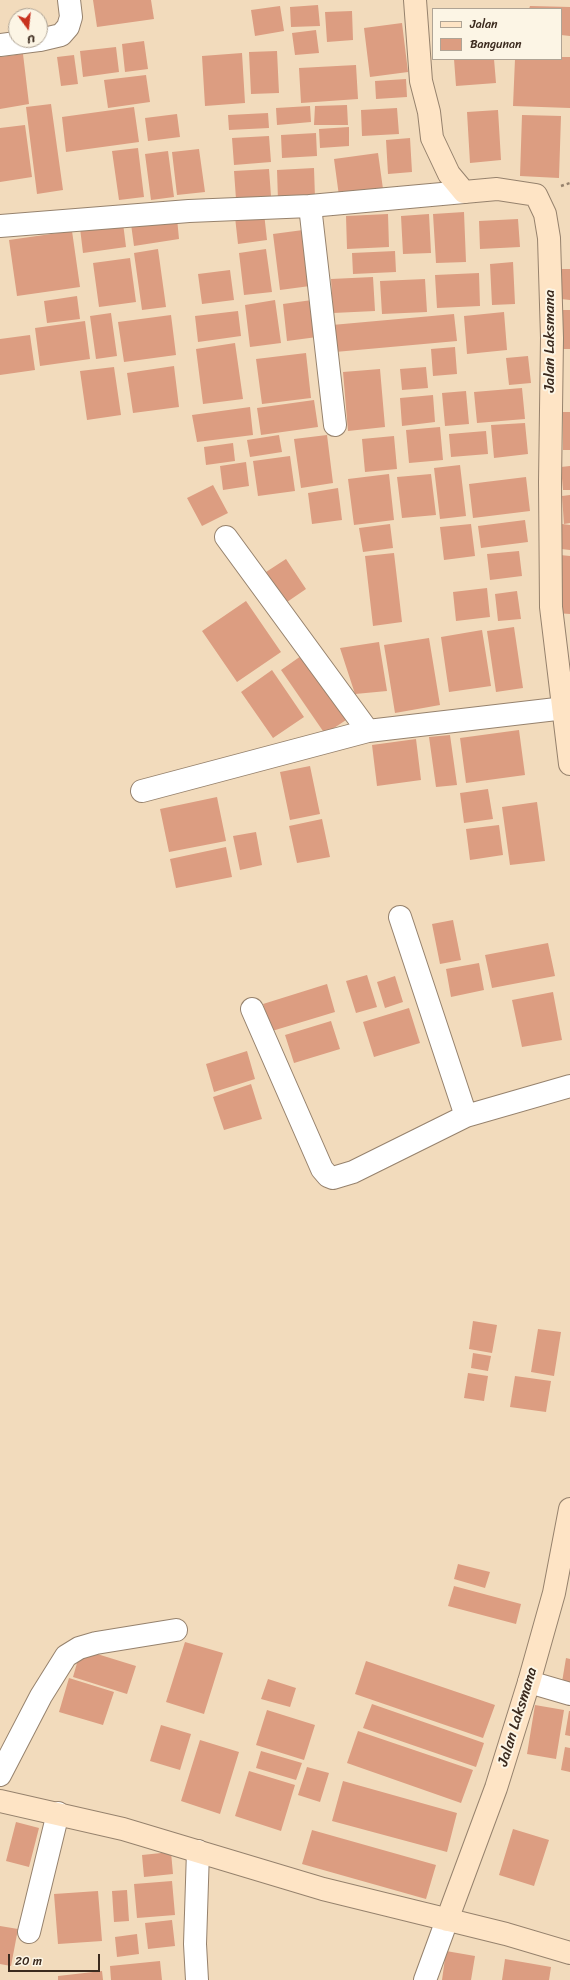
<!DOCTYPE html>
<html>
<head>
<meta charset="utf-8">
<style>
	body { margin:0 }
	#map { position:relative; width:570px; height:1980px; overflow:hidden; background:#f2dbbc; font-family:Sriracha,sans-serif }
	canvas { display:block }
	.legend { position:absolute; left:432px; top:8px; width:130px; height:52px; box-sizing:border-box; background:#fcf5e5; border:1px solid #afa495; margin:0; padding:5px 7px; list-style:none; font-size:12px; color:#3b2a1e }
	.legend li { display:flex; align-items:center; gap:8px; height:20px }
	.legend b { width:20px; border:1px solid #afa495 }
	.north { position:absolute; left:8px; top:8px; width:40px; height:40px; box-sizing:border-box; background:#fcf5e5; border:1px solid #afa495; border-radius:50%; rotate:165deg; font-size:11px; font-weight:700; line-height:16px; text-align:center; color:#3b2a1e }
	.north::after { content:''; display:block; margin:auto; width:14px; height:18px; background:#c8321e; clip-path:polygon(50% 0,100% 100%,50% 72%,0 100%) }
	.scale { position:absolute; left:8px; top:1954px; width:92px; height:18px; box-sizing:border-box; border:2px solid #3b2a1e; border-top:0; padding-left:5px; font-size:12px; line-height:14px; white-space:nowrap; color:#3b2a1e; -webkit-text-stroke:3px #fcf5e5; paint-order:stroke }
</style>
</head>
<body>
<div id="map">
<canvas width="570" height="1980"></canvas>
<ul class="legend">
<li><b style="height:5px;background:#fee4c5"></b>Jalan</li>
<li><b style="height:11px;background:#dc9d81"></b>Bangunan</li>
</ul>
<div class="north">U</div>
<div class="scale">20 m</div>
</div>
<script>
const ctx = document.querySelector('canvas').getContext('2d');
ctx.lineJoin = 'round';
function fill(path, color) { ctx.fillStyle = color; ctx.fill(path, 'evenodd'); }
const poly = rows => new Path2D(rows.map(r => 'M' + r).join(''));
function stroke(path, color, width, dash) { ctx.strokeStyle = color; ctx.lineWidth = width; ctx.lineCap = dash ? 'butt' : 'round'; ctx.setLineDash(dash || []); ctx.stroke(path); }
function write(font, color, halo, rows, align = 'center') {
  ctx.font = font + ' Sriracha,sans-serif'; ctx.lineWidth = 4; ctx.setLineDash([]); ctx.textBaseline = 'middle'; ctx.strokeStyle = halo; ctx.fillStyle = color; for (const [text, x, y, turn = 0] of rows) {
    ctx.save(); ctx.translate(x, y); ctx.rotate((+turn || 0) * Math.PI / 180); ctx.textAlign = isNaN(turn) ? turn : align; if (halo) ctx.strokeText(text, 0, 0); ctx.fillText(text, 0, 0); ctx.restore();
  }
}
const building = poly([
	[93,0,151,0,154,19,97,27],
	[318,5,320,26,291,27,290,7],
	[280,6,284,31,255,36,251,10],
	[530,6,570,7,570,36,561,35,561,9,529,9],
	[352,11,353,40,327,42,325,12],
	[402,23,408,72,370,77,364,28],
	[316,30,319,53,295,55,292,33],
	[144,41,148,69,125,72,122,44],
	[116,47,119,72,83,77,80,51],
	[277,51,279,93,251,94,249,52],
	[242,53,245,103,205,106,202,56],
	[23,54,29,104,0,109,0,57],
	[74,55,78,84,61,86,57,57],
	[561,57,570,57,570,108,513,106,515,59,561,59],
	[454,59,494,59,496,83,456,86],
	[356,65,358,99,301,103,299,68],
	[146,75,150,102,108,108,104,80],
	[406,79,407,97,376,99,375,81],
	[51,104,63,190,37,194,26,107],
	[347,105,348,125,314,125,315,106],
	[310,106,311,122,277,125,276,108],
	[134,107,139,142,66,152,62,117],
	[397,108,399,134,362,136,361,110],
	[498,110,501,160,470,163,467,112],
	[268,113,269,128,229,130,228,115],
	[177,114,180,137,148,141,145,118],
	[522,115,561,116,559,178,520,176],
	[25,125,32,177,0,182,0,128],
	[349,127,349,146,320,148,319,129],
	[316,133,317,156,282,158,281,135],
	[269,136,271,162,234,165,232,138],
	[410,138,412,172,388,174,386,140],
	[138,148,144,197,119,200,112,151],
	[199,149,205,192,177,195,172,152],
	[168,151,174,197,151,200,145,154],
	[378,153,383,189,339,196,334,159],
	[314,168,315,198,278,200,277,170],
	[269,169,271,196,236,199,234,171],
	[464,212,466,262,436,263,433,214],
	[264,213,267,240,238,244,235,217],
	[388,214,389,247,347,249,346,216],
	[429,214,431,253,403,254,401,216],
	[177,218,179,239,134,246,131,224],
	[518,219,520,247,480,249,479,221],
	[123,223,126,247,83,253,80,228],
	[303,230,310,286,280,290,273,234],
	[72,231,80,287,17,296,9,240],
	[158,249,166,307,142,310,134,253],
	[266,249,272,292,244,295,239,253],
	[395,251,396,272,353,274,352,253],
	[130,258,136,302,99,307,93,263],
	[513,262,515,304,492,305,490,264],
	[562,269,570,269,570,300,561,299],
	[230,270,234,300,202,304,198,274],
	[479,273,480,306,437,308,435,275],
	[373,277,375,311,333,313,331,279],
	[425,279,427,312,382,314,380,281],
	[77,296,80,319,47,323,44,301],
	[275,300,281,343,250,347,245,305],
	[312,300,317,337,287,341,283,304],
	[557,310,570,310,570,349,556,349],
	[238,311,241,336,198,342,195,316],
	[504,312,507,350,467,354,464,316],
	[111,313,117,356,96,359,90,316],
	[454,314,457,341,335,352,332,325],
	[171,315,176,355,124,362,118,322],
	[85,321,90,359,40,366,35,328],
	[30,335,35,370,0,375,0,339],
	[235,343,243,399,203,404,196,349],
	[455,347,457,374,433,376,431,349],
	[306,353,311,398,262,404,256,359],
	[528,356,531,383,509,385,506,358],
	[174,366,179,407,133,413,127,373],
	[114,367,121,415,87,420,80,371],
	[426,367,428,388,402,390,400,369],
	[380,369,385,427,348,431,343,372],
	[522,388,525,419,477,423,474,392],
	[466,391,469,424,445,426,442,393],
	[433,395,435,422,402,426,400,398],
	[314,400,318,427,261,435,257,408],
	[250,407,253,435,197,442,192,415],
	[563,412,570,412,570,450,563,450],
	[525,423,528,454,494,458,491,425],
	[440,427,443,460,409,463,406,430],
	[486,431,488,454,451,457,449,434],
	[279,435,282,452,250,457,247,440],
	[327,435,333,483,301,488,294,439],
	[394,436,397,469,365,472,362,439],
	[233,443,235,461,206,465,204,447],
	[290,456,295,491,258,496,253,461],
	[246,462,249,486,223,490,220,466],
	[460,465,466,516,440,519,434,468],
	[570,466,570,490,563,490,561,467],
	[389,474,394,520,354,525,348,479],
	[431,474,436,515,402,518,397,477],
	[526,477,530,511,473,518,469,484],
	[213,485,228,513,202,526,187,498],
	[338,488,342,520,312,524,308,493],
	[570,495,570,523,564,524,562,496],
	[525,520,528,542,481,548,478,526],
	[390,524,393,548,363,552,359,528],
	[471,524,475,556,444,560,440,527],
	[562,524,570,525,570,550,561,549],
	[519,551,522,576,490,580,487,554],
	[394,553,402,622,373,626,365,556],
	[560,555,570,556,570,614,556,613],
	[286,559,306,589,287,602,266,572],
	[487,588,490,617,456,621,453,592],
	[517,591,521,619,498,621,495,594],
	[246,601,281,652,237,682,202,631],
	[514,627,523,688,496,692,487,631],
	[482,630,491,686,449,692,441,637],
	[429,638,440,705,395,713,384,645],
	[379,642,387,691,355,694,340,648],
	[301,656,346,720,325,734,281,670],
	[272,670,304,717,273,738,241,692],
	[519,730,525,775,466,783,460,738],
	[450,735,457,785,436,787,429,737],
	[416,739,421,780,377,786,372,745],
	[310,766,320,814,290,820,280,772],
	[488,789,493,819,464,823,460,793],
	[217,797,226,841,169,852,160,809],
	[537,802,545,861,510,865,502,807],
	[322,819,330,857,297,863,289,826],
	[499,825,503,855,470,860,466,829],
	[256,832,262,865,240,870,233,836],
	[226,847,232,877,176,888,170,859],
	[453,920,461,960,440,964,432,924],
	[548,943,555,976,492,988,485,955],
	[479,963,484,990,451,997,446,969],
	[367,975,377,1007,356,1013,346,981],
	[395,976,403,1002,385,1008,377,982],
	[327,984,335,1012,272,1031,263,1004],
	[553,992,562,1040,522,1047,512,1000],
	[409,1008,420,1043,374,1057,363,1022],
	[331,1021,340,1049,294,1063,285,1035],
	[247,1051,255,1079,214,1092,206,1064],
	[251,1084,262,1119,224,1130,213,1097],
	[473,1321,497,1325,492,1353,469,1349],
	[538,1329,561,1332,554,1376,531,1372],
	[473,1353,491,1356,488,1371,471,1368],
	[468,1373,488,1376,484,1401,464,1398],
	[515,1376,551,1381,546,1412,510,1407],
	[458,1564,490,1572,485,1588,454,1579],
	[454,1586,521,1604,516,1624,448,1606],
	[185,1642,223,1653,204,1714,166,1702],
	[81,1649,136,1666,127,1694,73,1677],
	[566,1658,570,1659,570,1689,561,1688],
	[366,1661,495,1705,483,1738,355,1694],
	[69,1678,114,1692,103,1725,59,1712],
	[268,1679,296,1688,290,1707,261,1699],
	[372,1704,484,1743,476,1767,363,1728],
	[535,1705,564,1710,556,1759,527,1754],
	[267,1710,315,1725,304,1760,256,1745],
	[569,1711,570,1711,570,1736,565,1735],
	[161,1725,191,1734,180,1770,150,1761],
	[358,1731,473,1770,461,1803,347,1763],
	[200,1740,239,1752,220,1814,181,1801],
	[565,1747,570,1748,570,1772,561,1770],
	[261,1751,302,1763,296,1780,256,1768],
	[307,1767,329,1773,320,1802,298,1795],
	[249,1771,295,1785,281,1831,235,1816],
	[343,1781,457,1813,447,1852,332,1821],
	[16,1822,39,1828,29,1867,6,1861],
	[513,1829,549,1840,534,1886,499,1875],
	[312,1830,436,1865,426,1899,302,1864],
	[171,1852,173,1874,144,1877,142,1855],
	[172,1881,175,1915,137,1918,134,1884],
	[127,1890,129,1921,114,1922,112,1891],
	[98,1891,102,1941,58,1944,54,1894],
	[172,1920,175,1946,148,1949,145,1923],
	[0,1926,18,1929,11,1966,0,1964],
	[137,1934,139,1954,117,1957,115,1937],
	[446,1951,475,1956,471,1980,442,1980],
	[505,1959,551,1967,549,1980,502,1980],
	[160,1961,162,1980,111,1980,110,1966],
	[102,1971,103,1980,58,1980,58,1976]
]);
const path = poly([
	[561,186,570,183]
]);
const street = poly([
	[40,40,61,35,68,27,71,17,69,0],
	[0,45,39,40],
	[310,206,335,425],
	[0,226,189,211,310,206,464,192],
	[226,537,368,731],
	[142,791,368,731,565,708],
	[400,917,466,1116],
	[252,1009,322,1169,328,1176,333,1178,353,1172,466,1116,570,1086],
	[529,1682,570,1694],
	[0,1775,41,1696,66,1656,79,1648,96,1643,176,1630],
	[29,1932,58,1813],
	[197,1980,195,1944,198,1851],
	[425,1980,447,1920]
]);
const secondary = poly([
	[415,0,421,81,429,112,432,138,449,174,464,192,497,189,536,195,545,214,549,238,552,338,550,482,551,607,570,764],
	[0,1801,123,1829,323,1889,506,1934,570,1953],
	[447,1920,496,1788,529,1682,554,1593,570,1509]
]);
const streetNames = [
	["Jalan Laksmana",550,341,-90],
	["Jalan Laksmana",518,1717,-73]
];
fill(building, '#dc9d81');
stroke(street, '#96826d', 24);
stroke(secondary, '#96826d', 24);
stroke(path, '#96826d', 2.5, [3, 3]);
stroke(street, '#fff', 22);
stroke(secondary, '#fee4c5', 22);
write('15px', '#3b2a1e', '#fcf5e5', streetNames);
</script>
</body>
</html>
